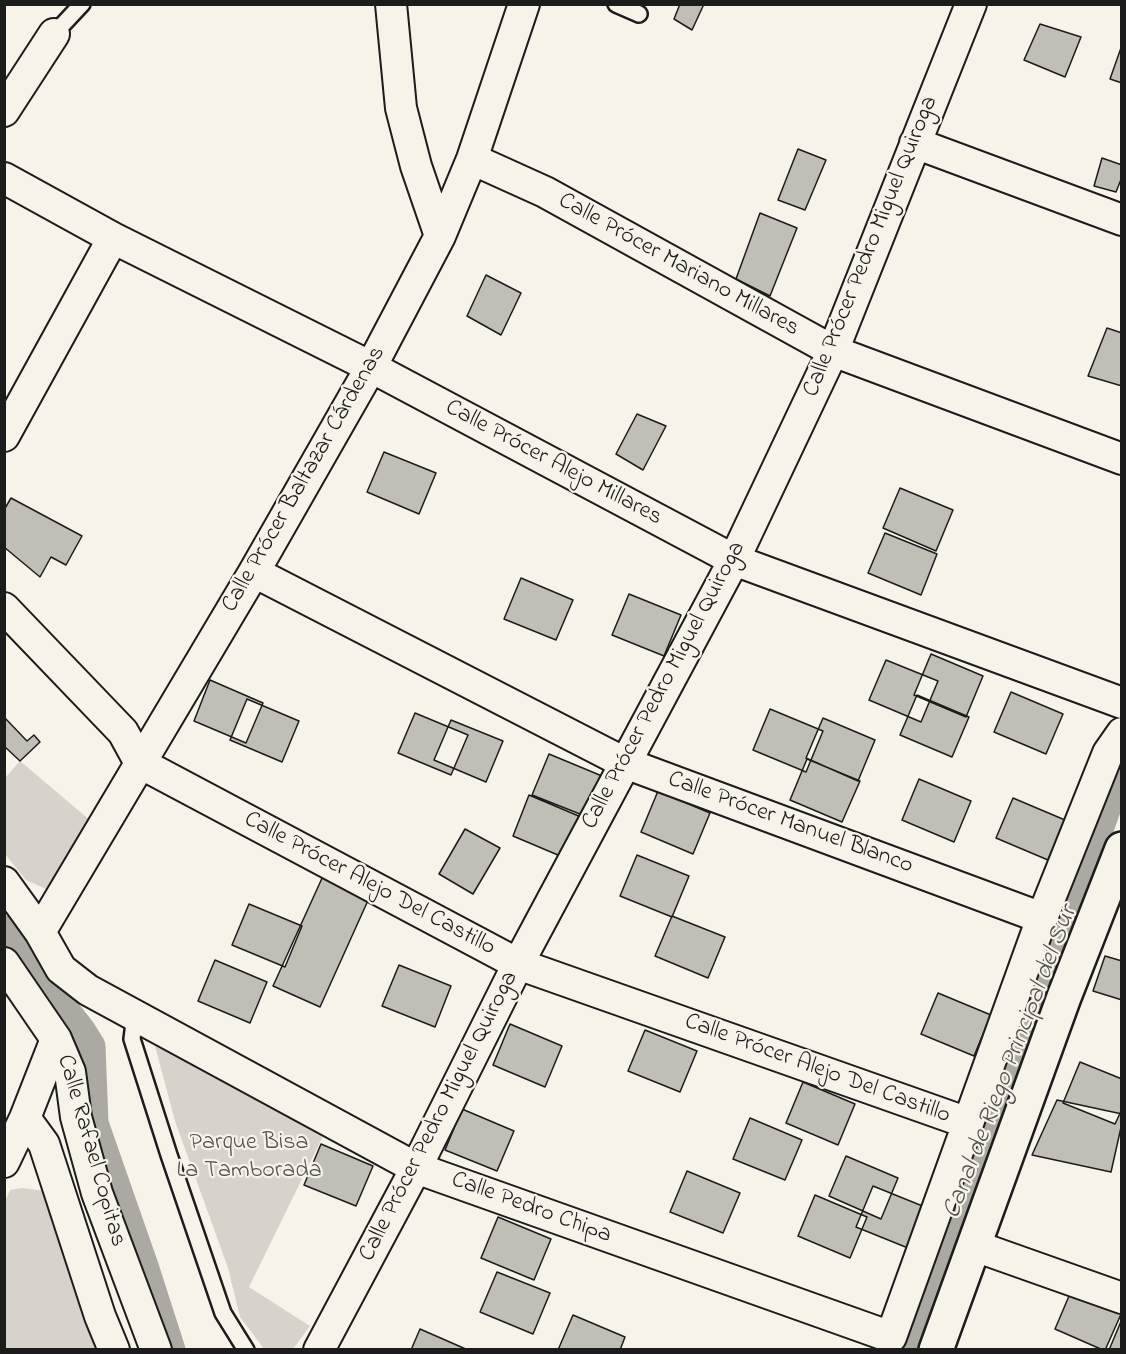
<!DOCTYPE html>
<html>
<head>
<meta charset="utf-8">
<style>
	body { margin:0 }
	#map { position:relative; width:1126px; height:1354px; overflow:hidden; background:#f7f3e8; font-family:"Indie Flower",sans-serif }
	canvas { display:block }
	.frame { position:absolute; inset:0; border:6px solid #1c1c1c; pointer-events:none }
</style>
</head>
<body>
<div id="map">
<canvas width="1126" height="1354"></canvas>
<div class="frame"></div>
</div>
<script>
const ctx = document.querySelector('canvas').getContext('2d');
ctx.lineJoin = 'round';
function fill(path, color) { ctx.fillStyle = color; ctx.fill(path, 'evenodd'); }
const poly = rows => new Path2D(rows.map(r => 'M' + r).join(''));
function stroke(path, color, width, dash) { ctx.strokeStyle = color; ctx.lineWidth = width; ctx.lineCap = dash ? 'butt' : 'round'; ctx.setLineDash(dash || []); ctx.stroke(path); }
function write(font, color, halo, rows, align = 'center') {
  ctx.font = font + ' "Indie Flower",sans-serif'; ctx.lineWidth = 4.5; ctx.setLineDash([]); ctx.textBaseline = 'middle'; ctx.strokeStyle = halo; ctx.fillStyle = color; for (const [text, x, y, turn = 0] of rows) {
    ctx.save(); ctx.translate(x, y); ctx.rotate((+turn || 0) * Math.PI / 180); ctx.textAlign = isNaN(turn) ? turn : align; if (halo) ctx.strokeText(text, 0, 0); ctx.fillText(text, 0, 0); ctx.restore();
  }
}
const green = poly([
	[20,761,91,821,55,881,46,889,26,880,5,854,5,778],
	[155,1046,325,1132,249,1287,310,1326,293,1349,264,1349,240,1317,228,1268,175,1121],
	[22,1188,44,1191,104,1349,5,1350,5,1202,10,1190]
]);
const canal = poly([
	[4,929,82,1030,92,1046,95,1123,145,1266,172,1350],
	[902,1350,1054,959,1118,779,1122,776]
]);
const building = poly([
	[680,4,704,4,692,30,674,19,680,4],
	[1040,24,1081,37,1065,77,1024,60,1040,24],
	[1122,45,1122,83,1110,79,1122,45],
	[798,149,826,160,805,210,778,200,798,149],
	[1102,158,1122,165,1122,177,1116,192,1094,186,1102,158],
	[760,213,797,228,770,296,736,279,760,213],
	[486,275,521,293,501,335,467,316,486,275],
	[1107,328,1122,333,1122,386,1088,376,1107,328],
	[637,414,666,426,643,470,616,454,637,414],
	[384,452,436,473,419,514,367,492,384,452],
	[900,488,953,510,936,551,883,528,900,488],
	[11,498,82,536,66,565,51,557,40,577,4,547,4,510,11,498],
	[885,533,937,554,921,595,868,573,885,533],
	[521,578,573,600,556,640,504,619,521,578],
	[629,594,681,615,664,656,612,635,629,594],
	[931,654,983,676,966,717,914,695,931,654],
	[886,660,938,681,921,722,869,700,886,660],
	[210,680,263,703,246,743,194,721,210,680],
	[1011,692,1063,714,1046,754,994,732,1011,692],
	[917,695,969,717,952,757,900,735,917,695],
	[247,699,299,721,282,762,230,740,247,699],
	[770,709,823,731,806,772,753,750,770,709],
	[415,713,468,735,451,775,398,753,415,713],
	[4,717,27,741,34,735,40,742,20,761,4,746,4,717],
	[823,718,875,740,858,781,806,758,823,718],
	[451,720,503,741,486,782,434,760,451,720],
	[549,754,602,776,585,816,532,795,549,754],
	[807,759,860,781,842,822,790,800,807,759],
	[919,779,971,801,954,842,902,820,919,779],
	[658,791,710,813,693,854,641,832,658,791],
	[529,795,581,817,565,858,513,836,529,795],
	[1013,798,1065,820,1048,860,996,838,1013,798],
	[465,829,500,848,473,894,439,874,465,829],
	[637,855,689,876,672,917,620,896,637,855],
	[323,876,370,896,320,1007,273,986,323,876],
	[249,904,302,926,285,967,232,945,249,904],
	[672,916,725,937,708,978,655,956,672,916],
	[1105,956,1122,961,1122,1000,1093,991,1105,956],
	[215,960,267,982,250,1023,198,1001,215,960],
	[399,965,451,986,435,1027,382,1006,399,965],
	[938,993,991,1015,974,1056,921,1034,938,993],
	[510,1024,562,1046,545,1087,493,1065,510,1024],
	[645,1030,697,1051,680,1092,628,1071,645,1030],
	[1080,1062,1122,1079,1122,1109,1115,1124,1063,1103,1080,1062],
	[803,1082,855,1104,838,1145,786,1123,803,1082],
	[1057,1100,1122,1114,1122,1123,1111,1172,1032,1155,1057,1100],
	[462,1109,514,1131,497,1171,445,1150,462,1109],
	[750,1118,802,1140,785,1180,733,1159,750,1118],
	[321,1144,373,1166,356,1206,304,1185,321,1144],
	[846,1156,898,1178,881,1219,829,1196,846,1156],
	[687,1171,740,1193,723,1233,670,1212,687,1171],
	[873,1186,925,1207,908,1248,856,1227,873,1186],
	[815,1195,867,1217,850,1258,798,1236,815,1195],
	[498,1217,551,1239,534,1280,481,1258,498,1217],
	[497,1272,550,1293,533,1334,480,1312,497,1272],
	[1072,1289,1122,1309,1122,1319,1109,1350,1103,1350,1055,1329,1072,1289],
	[1122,1312,1122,1350,1109,1350,1106,1348,1122,1312],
	[573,1315,625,1337,620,1350,558,1350,573,1315],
	[420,1329,468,1350,411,1350,420,1329]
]);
const lane = poly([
	[616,4,639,14],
	[54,34,82,4],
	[135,1015,132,1039,169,1155,223,1313,246,1350]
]);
const street = poly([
	[391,4,401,108,416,166,440,236],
	[4,111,54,34],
	[915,143,1122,220],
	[472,159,545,192,833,351,1122,459],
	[4,178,113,238,371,367,734,560,1122,703],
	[4,436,113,238],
	[254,572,625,763,1042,918],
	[4,608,123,732,140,763,518,964,968,1123],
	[4,882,40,932,61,969,88,990,416,1168,891,1337,1042,918,1108,753,1122,733],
	[40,932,254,572,371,367,440,236,472,159,524,4],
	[4,963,56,1039,70,1072,76,1117,97,1193,156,1350],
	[25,1118,44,1144,100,1316,114,1350],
	[4,1162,25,1118,56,1039],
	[975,1246,1122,1298],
	[319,1350,416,1168,518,964,734,560,833,351,971,4]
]);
const secondary = poly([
	[936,1350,1064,997,1122,849]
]);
const streetNames = [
	["Calle Prócer Pedro Miguel Quiroga",872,247,-68],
	["Calle Prócer Mariano Millares",678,266,29],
	["Calle Prócer Alejo Millares",553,464,28],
	["Calle Prócer Baltazar Cárdenas",305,480,-60],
	["Calle Prócer Pedro Miguel Quiroga",665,686,-62],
	["Calle Prócer Manuel Blanco",790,824,20],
	["Calle Prócer Alejo Del Castillo",369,885,28],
	["Calle Prócer Alejo Del Castillo",817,1070,20],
	["Calle Prócer Pedro Miguel Quiroga",440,1117,-63],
	["Calle Rafael Copitas",90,1151,74],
	["Calle Pedro Chipa",531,1209,20]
];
const parkNames = [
	["Parque Bisa",249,1144],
	["La Tamborada",249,1172]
];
const waterNames = [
	["Canal de Riego Principal del Sur",1012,1063,-69]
];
fill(green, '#d7d3cb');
stroke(canal, '#aca9a2', 27);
fill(building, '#c0beb5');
stroke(building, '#1c1c1c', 1.5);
stroke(lane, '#1c1c1c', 20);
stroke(street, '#1c1c1c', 34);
stroke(secondary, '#1c1c1c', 38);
stroke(lane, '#f7f3e8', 15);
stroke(street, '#f7f3e8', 30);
stroke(secondary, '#f7f3e8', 33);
write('24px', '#1c1c1c', '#f7f3e8', streetNames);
write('24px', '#545351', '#f7f3e8', parkNames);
write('italic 26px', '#565452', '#f7f3e8', waterNames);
</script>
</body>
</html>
